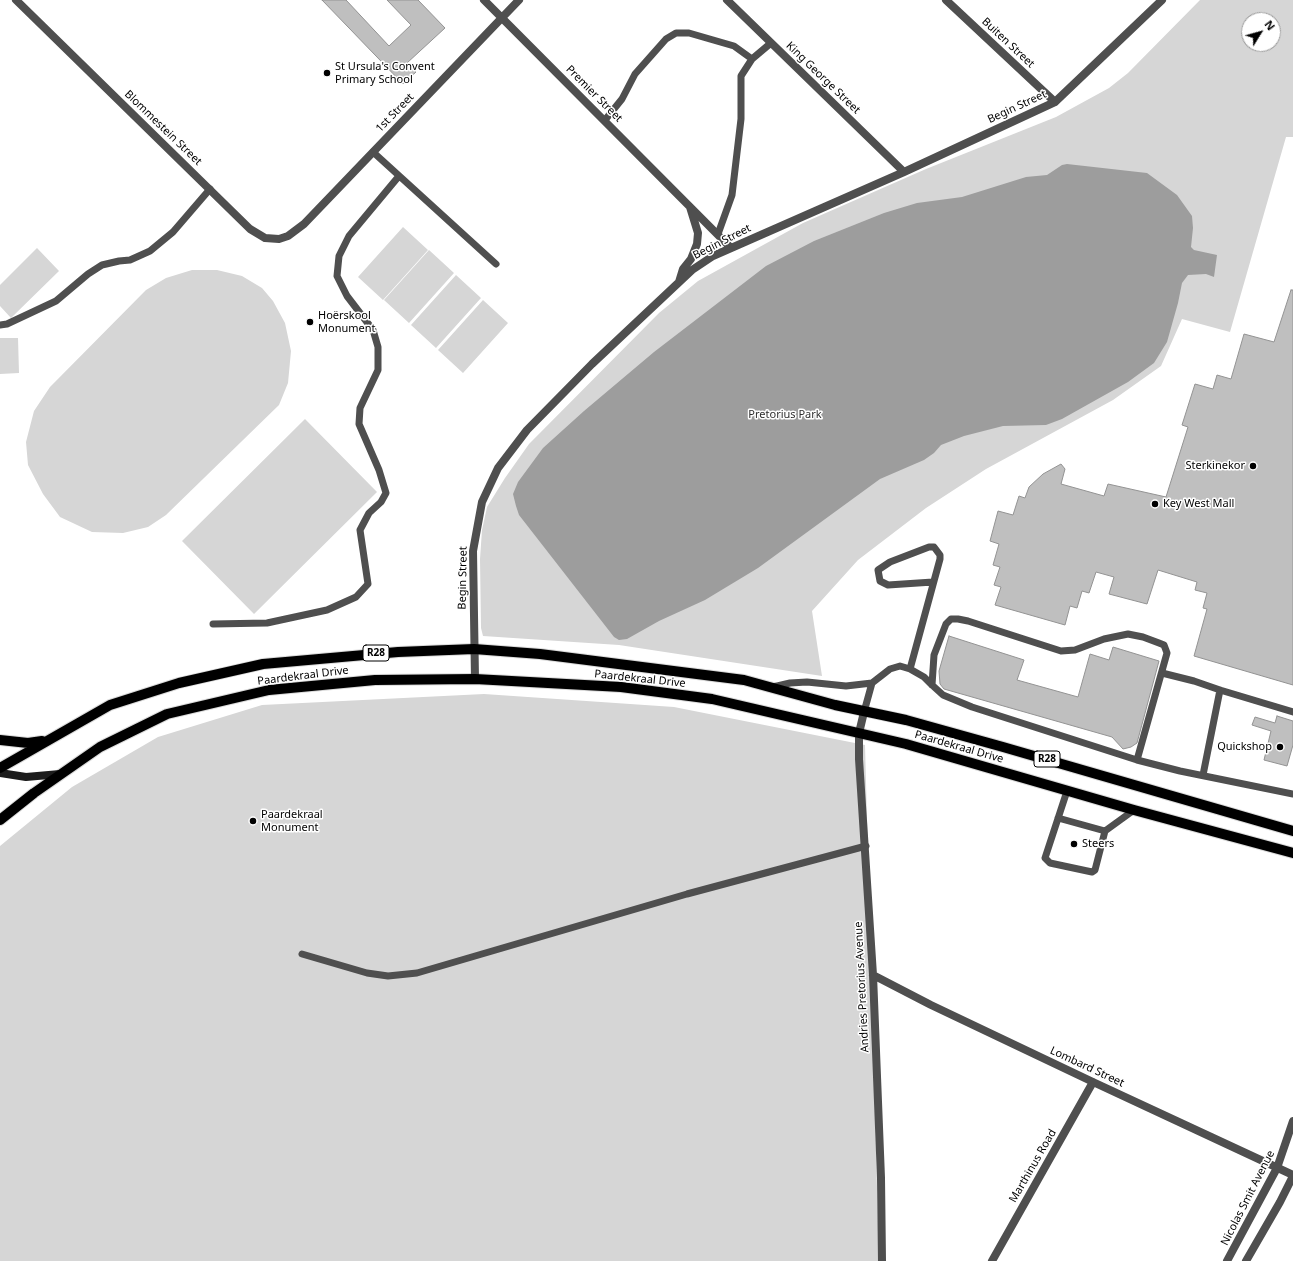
<!DOCTYPE html>
<html>
<head>
<meta charset="utf-8">
<style>
	body { margin:0 }
	#map { position:relative; width:1293px; height:1261px; overflow:hidden; background:#fff; font-family:"Noto Sans",sans-serif }
	canvas { display:block }
	.north { position:absolute; left:1241px; top:12px; width:40px; height:40px; box-sizing:border-box; background:#fff; border:1px solid #999; border-radius:50%; rotate:53deg; font-size:11px; font-weight:700; line-height:16px; text-align:center; color:#000 }
	.north::after { content:''; display:block; margin:auto; width:14px; height:18px; background:#000; clip-path:polygon(50% 0,100% 100%,50% 72%,0 100%) }
</style>
</head>
<body>
<div id="map">
<canvas width="1293" height="1261"></canvas>
<div class="north">N</div>
</div>
<script>
const ctx = document.querySelector('canvas').getContext('2d');
ctx.lineJoin = 'round';
function fill(path, color) { ctx.fillStyle = color; ctx.fill(path, 'evenodd'); }
const poly = rows => new Path2D(rows.map(r => 'M' + r).join(''));
function stroke(path, color, width, dash) { ctx.strokeStyle = color; ctx.lineWidth = width; ctx.lineCap = dash ? 'butt' : 'round'; ctx.setLineDash(dash || []); ctx.stroke(path); }
function write(font, color, halo, rows, align = 'center') {
  ctx.font = font + ' "Noto Sans",sans-serif'; ctx.lineWidth = 3; ctx.setLineDash([]); ctx.textBaseline = 'middle'; ctx.strokeStyle = halo; ctx.fillStyle = color; for (const [text, x, y, turn = 0] of rows) {
    ctx.save(); ctx.translate(x, y); ctx.rotate((+turn || 0) * Math.PI / 180); ctx.textAlign = isNaN(turn) ? turn : align; if (halo) ctx.strokeText(text, 0, 0); ctx.fillText(text, 0, 0); ctx.restore();
  }
}
const green = poly([
	[1200,0,1293,0,1293,137,1286,137,1230,332,1182,319,1161,366,1113,400,986,469,926,508,858,560,812,611,822,676,619,645,483,636,481,628,480,559,482,530,487,507,505,478,529,444,659,313,698,281,803,223,926,169,1056,117,1109,88,1128,73],
	[1249,20,1273,20,1273,44,1249,44],
	[403,227,428,250,383,300,358,277],
	[37,248,59,271,11,318,0,306,0,285],
	[429,250,454,273,409,323,384,300],
	[192,270,217,270,242,276,262,288,273,301,285,323,291,351,288,383,279,405,166,515,148,527,123,533,92,532,60,517,43,494,28,465,26,442,34,411,50,387,146,290,166,278],
	[456,275,481,298,436,348,411,325],
	[483,300,508,323,463,373,438,350],
	[0,338,18,338,19,373,0,374],
	[305,419,377,492,254,614,182,541],
	[484,694,674,707,865,745,879,1261,0,1261,0,846,72,787,158,737,262,705]
]);
const water = poly([
	[1067,164,1147,173,1177,195,1192,216,1193,228,1191,247,1194,250,1217,255,1214,277,1206,274,1188,275,1182,283,1178,303,1167,342,1154,363,1128,382,1062,419,1046,425,1003,426,964,436,941,445,934,453,924,460,880,479,758,568,705,600,659,621,627,639,619,640,614,637,519,515,516,506,513,494,518,482,543,448,584,411,654,352,766,266,814,241,884,213,917,203,962,197,1026,177,1047,175,1062,165]
]);
const building = poly([
	[322,0,346,0,389,46,411,25,387,0,418,0,445,28,407,63,416,72,403,84,322,0],
	[1291,290,1293,290,1293,685,1194,656,1207,609,1203,608,1207,593,1195,590,1197,582,1158,570,1147,604,1109,594,1114,577,1096,572,1089,593,1082,591,1077,608,1070,606,1065,625,995,605,1001,587,994,585,1000,567,993,565,999,544,990,541,998,511,1013,515,1019,496,1025,498,1029,487,1043,474,1061,464,1065,469,1061,484,1104,496,1108,484,1166,497,1188,427,1182,425,1195,384,1213,389,1217,375,1231,379,1244,334,1274,342,1291,290],
	[949,636,1024,660,1017,680,1078,697,1090,654,1109,660,1113,647,1159,661,1137,743,1131,747,1123,749,1112,737,944,689,940,684,939,671,949,636],
	[1277,716,1293,721,1293,745,1287,766,1264,760,1271,731,1252,725,1255,717,1275,723,1277,716]
]);
const lane = poly([
	[605,120,622,99,635,74,666,39,676,33,689,33,734,46,752,59],
	[373,152,496,264],
	[718,234,732,195,741,119,741,76,752,59,771,43],
	[0,325,7,324,56,301,88,274,102,265,119,261,130,260,150,251,173,232,210,189],
	[213,624,267,623,327,610,356,597,368,584,360,530,369,513,381,502,386,493,379,470,359,424,360,408,378,370,378,347,373,330,347,296,337,276,339,256,349,236,399,176],
	[910,669,940,559,940,555,934,547,929,547,890,562,878,570,880,581,888,585,933,582],
	[1162,673,1194,681,1220,690,1293,712],
	[773,687,790,683,807,682,846,686,872,683],
	[864,712,872,683,890,669,900,666,910,669,924,677,932,685,943,695,972,707,1137,760,1167,653,1164,645,1159,643,1143,637,1128,634,1104,639,1075,650,1061,651,968,621,958,619,951,619,946,624,934,655,932,685],
	[1137,760,1180,771,1293,794],
	[1203,775,1220,690],
	[1067,791,1045,858,1050,863,1092,872,1095,870,1105,831,1134,810],
	[1058,818,1105,831],
	[302,954,367,973,388,976,417,973,687,894,866,846]
]);
const street = poly([
	[16,0,250,229,265,238,279,239,288,236,304,224,519,0],
	[484,0,730,247],
	[727,0,904,172],
	[946,0,1055,102],
	[679,282,683,269,691,259,697,244,698,233,690,207],
	[475,679,473,551,482,502,498,468,527,430,592,364,692,270,713,256,904,172,1055,102,1162,0],
	[864,712,859,733,859,759,873,975,881,1178,882,1261],
	[873,975,931,1005,1093,1082,1293,1175],
	[992,1261,1093,1082],
	[1227,1261,1277,1168,1293,1121],
	[1246,1261,1280,1202,1293,1176]
]);
const secondary = poly([
	[0,773,26,777,60,774]
]);
const primary = poly([
	[0,740,28,743,42,741],
	[0,768,110,705,179,683,263,664,398,652,474,649,540,654,744,680,835,705,906,720,1003,747,1293,831],
	[0,820,34,793,100,747,167,714,269,690,375,680,475,679,621,687,712,699,906,744,1134,810,1293,853]
]);
const markers = [
	[327,73,4,"#000"],
	[310,322,4,"#000"],
	[1253,466,4,"#000"],
	[1155,504,4,"#000"],
	[1280,747,4,"#000"],
	[253,821,4,"#000"],
	[1074,844,4,"#000"]
];
const shields = [
	[376,653,26],
	[1047,759,26]
];
const shieldNames = [
	["R28",376,653],
	["R28",1047,759]
];
const streetNames = [
	["Buiten Street",1008,43,43],
	["King George Street",823,78,44],
	["Premier Street",594,94,45],
	["Begin Street",1017,107,-25],
	["1st Street",395,113,-46],
	["Blommestein Street",163,128,44],
	["Begin Street",722,242,-27],
	["Begin Street",463,578,-89],
	["Paardekraal Drive",303,676,-7],
	["Paardekraal Drive",640,679,6],
	["Paardekraal Drive",959,747,16],
	["Andries Pretorius Avenue",862,987,-93],
	["Lombard Street",1087,1067,25],
	["Marthinus Road",1033,1166,-60],
	["Nicolas Smit Avenue",1248,1198,-63]
];
const poiNames = [
	["St Ursula's Convent",335,67],
	["Primary School",335,80],
	["Hoërskool",318,316],
	["Monument",318,329],
	["Sterkinekor",1245,466,"right"],
	["Key West Mall",1163,504],
	["Quickshop",1272,747,"right"],
	["Paardekraal",261,815],
	["Monument",261,828],
	["Steers",1082,844]
];
const parkNames = [
	["Pretorius Park",785,415]
];
fill(green, '#d6d6d6');
fill(water, '#9d9d9d');
fill(building, '#bfbfbf');
stroke(building, '#939393', 1);
stroke(primary, '#dbdbdb', 12);
stroke(lane, '#4f4f4f', 7);
stroke(street, '#4f4f4f', 8);
stroke(secondary, '#1c1c1c', 8);
stroke(primary, '#000', 10);
for (const [x, y, r, color] of markers) { const dot = new Path2D(); dot.arc(x, y, r, 0, 2 * Math.PI); ctx.fillStyle = color; ctx.fill(dot); stroke(dot, '#fff', 1.5); }
for (const [x, y, w] of shields) { const box = new Path2D(); box.roundRect(x - w / 2, y - 8, w, 16, 3); ctx.fillStyle = '#fff'; ctx.fill(box); stroke(box, '#000', 1); }
write('bold 10px', '#000', null, shieldNames);
write('11px', '#000', '#fff', streetNames);
write('11px', '#000', '#fff', poiNames, 'left');
write('11px', '#2d2d2d', '#fff', parkNames);
</script>
</body>
</html>
